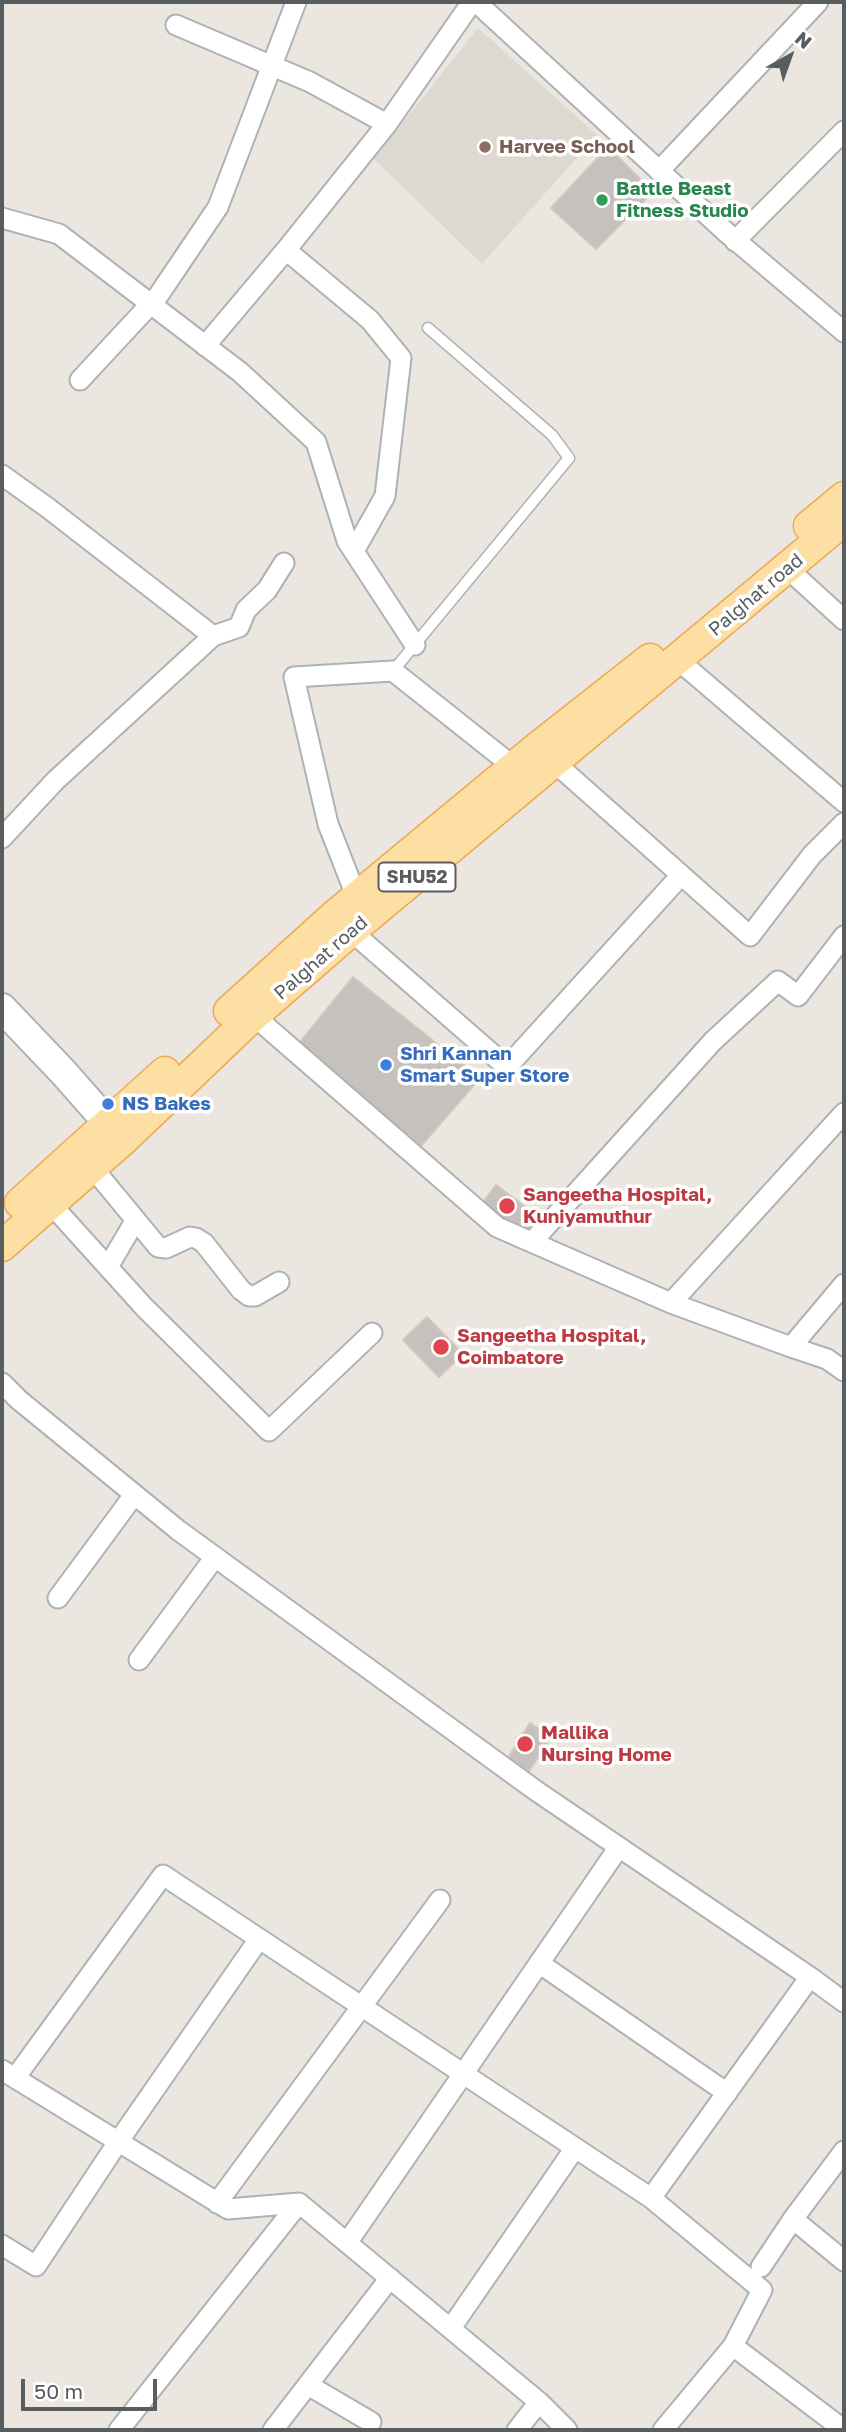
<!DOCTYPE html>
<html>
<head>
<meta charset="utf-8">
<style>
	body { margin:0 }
	#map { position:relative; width:846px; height:2432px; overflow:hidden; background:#ebe6df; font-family:"Golos Text",sans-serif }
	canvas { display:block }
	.frame { position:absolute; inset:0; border:4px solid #585d60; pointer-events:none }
	.north { position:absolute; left:755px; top:21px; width:70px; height:70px; -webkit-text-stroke:5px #fff; paint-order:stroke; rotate:40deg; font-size:19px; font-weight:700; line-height:28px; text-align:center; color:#585d60 }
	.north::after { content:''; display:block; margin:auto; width:24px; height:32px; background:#585d60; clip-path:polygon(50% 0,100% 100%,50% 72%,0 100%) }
	.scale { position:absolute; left:21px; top:2379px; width:136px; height:32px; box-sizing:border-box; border:4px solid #585d60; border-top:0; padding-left:9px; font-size:21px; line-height:24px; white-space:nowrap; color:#585d60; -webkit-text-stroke:5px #fff; paint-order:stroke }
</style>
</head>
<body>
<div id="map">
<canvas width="846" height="2432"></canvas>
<div class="frame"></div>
<div class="north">N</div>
<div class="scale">50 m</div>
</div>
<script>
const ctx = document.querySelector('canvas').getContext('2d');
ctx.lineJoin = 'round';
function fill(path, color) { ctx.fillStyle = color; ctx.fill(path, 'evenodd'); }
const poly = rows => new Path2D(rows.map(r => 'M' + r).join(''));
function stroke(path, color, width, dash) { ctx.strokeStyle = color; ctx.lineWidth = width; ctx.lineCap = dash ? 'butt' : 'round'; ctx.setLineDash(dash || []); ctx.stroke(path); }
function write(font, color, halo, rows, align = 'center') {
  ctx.font = font + ' "Golos Text",sans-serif'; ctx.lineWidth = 7; ctx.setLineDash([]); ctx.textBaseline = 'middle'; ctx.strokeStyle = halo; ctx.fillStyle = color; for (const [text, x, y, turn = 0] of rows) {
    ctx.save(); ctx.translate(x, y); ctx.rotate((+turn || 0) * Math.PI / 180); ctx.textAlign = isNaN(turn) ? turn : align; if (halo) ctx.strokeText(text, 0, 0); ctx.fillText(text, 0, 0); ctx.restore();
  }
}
const education = poly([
	[478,28,597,135,482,264,374,159]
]);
const building = poly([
	[608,147,653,192,596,249,551,208,608,147],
	[353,977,480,1078,413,1155,293,1051,353,977],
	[496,1185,538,1216,525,1235,482,1204,496,1185],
	[427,1317,463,1354,439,1377,403,1340,427,1317],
	[530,1723,551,1737,529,1771,508,1758,530,1723]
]);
const lane = poly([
	[393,671,569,458,552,435,428,328]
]);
const street = poly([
	[476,2,727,233,844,332],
	[176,25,310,82,387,124],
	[659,171,818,2],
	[2,218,59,234,240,372,316,442,347,541,415,645],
	[735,241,844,131],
	[286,250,370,320,401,358,385,496,354,551],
	[205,346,286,250,387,124,472,2],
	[80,380,158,296,218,207,296,2],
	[2,475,48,508,213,636,55,781,2,838],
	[788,569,844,620],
	[213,636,239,627,246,610,267,590,284,563],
	[678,660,844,802],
	[555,763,750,936,812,855,844,823],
	[357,898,328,824,294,677,393,671,514,767],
	[351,931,507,1067,674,883],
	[246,1009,497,1227,671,1303,844,1113],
	[92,1167,158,1247,166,1248,190,1237,196,1238,204,1243,241,1290,249,1296,255,1296,279,1282],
	[50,1203,144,1307,269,1431,372,1333],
	[532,1242,713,1041,778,981,798,996,844,936],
	[108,1267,135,1221],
	[671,1303,791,1347,844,1284],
	[791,1347,827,1359,844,1371],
	[2,1383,19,1400,178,1530,535,1790,810,1977,651,2198,163,1875,15,2078],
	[58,1598,134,1495],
	[139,1660,215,1557],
	[539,1963,727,2093],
	[810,1977,844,2002],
	[2,2070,228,2209,299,2203,539,2402,567,2430],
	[844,2151,793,2219,844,2261],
	[651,2198,762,2290,733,2346],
	[217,2203,440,1900],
	[347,2243,619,1847],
	[2,2245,36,2266,118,2142,259,1939],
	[761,2267,793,2219],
	[451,2328,575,2148],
	[308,2385,371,2422],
	[119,2430,299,2203],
	[273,2430,390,2278],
	[517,2430,539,2402],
	[663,2430,733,2346,844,2430]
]);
const secondary = poly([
	[2,1008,63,1072,123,1140]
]);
const primary = poly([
	[809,526,844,497],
	[229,1011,334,916,538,747,650,659],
	[20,1203,165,1072],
	[2,1246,123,1140,252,1017,351,931,844,520]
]);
const markers = [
	[485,147,7,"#8d6e63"],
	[602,200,7,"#2e9e5b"],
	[386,1065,7,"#3f7fe0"],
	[108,1104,7,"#3f7fe0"],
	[507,1206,9,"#e0444e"],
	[441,1347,9,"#e0444e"],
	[525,1744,9,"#e0444e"]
];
const shields = [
	[417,877,77]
];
const shieldNames = [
	["SHU52",417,877]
];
const educationNames = [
	["Harvee School",499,147]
];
const leisureNames = [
	["Battle Beast",616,189],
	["Fitness Studio",616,211]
];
const streetNames = [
	["Palghat road",756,595,-40],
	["Palghat road",321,958,-41]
];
const shopNames = [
	["Shri Kannan",400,1054],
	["Smart Super Store",400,1076],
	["NS Bakes",122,1104]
];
const healthNames = [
	["Sangeetha Hospital,",523,1195],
	["Kuniyamuthur",523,1217],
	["Sangeetha Hospital,",457,1336],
	["Coimbatore",457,1358],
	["Mallika",541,1733],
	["Nursing Home",541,1755]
];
fill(education, '#ddd8d0');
fill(building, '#c6c1bc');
stroke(building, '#cfc7be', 2);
stroke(lane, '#adb2b5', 13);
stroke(street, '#adb2b5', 23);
stroke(secondary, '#acb1b5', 32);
stroke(primary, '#eda956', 33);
stroke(lane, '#fff', 10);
stroke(street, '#fff', 19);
stroke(secondary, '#fff', 28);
stroke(primary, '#fddfa3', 30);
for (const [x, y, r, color] of markers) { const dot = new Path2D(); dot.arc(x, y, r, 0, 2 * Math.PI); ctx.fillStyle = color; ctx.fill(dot); stroke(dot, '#fff', 2.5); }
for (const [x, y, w] of shields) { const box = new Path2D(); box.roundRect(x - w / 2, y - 14.5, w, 29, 5); ctx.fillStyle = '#fff'; ctx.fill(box); stroke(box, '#585d60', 2); }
write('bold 18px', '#585d60', null, shieldNames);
write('bold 19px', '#785e54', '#fff', educationNames, 'left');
write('bold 19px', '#27864d', '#fff', leisureNames, 'left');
write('19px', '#585d60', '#fff', streetNames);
write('bold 19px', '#366cbe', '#fff', shopNames, 'left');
write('bold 19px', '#be3a42', '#fff', healthNames, 'left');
</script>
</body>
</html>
